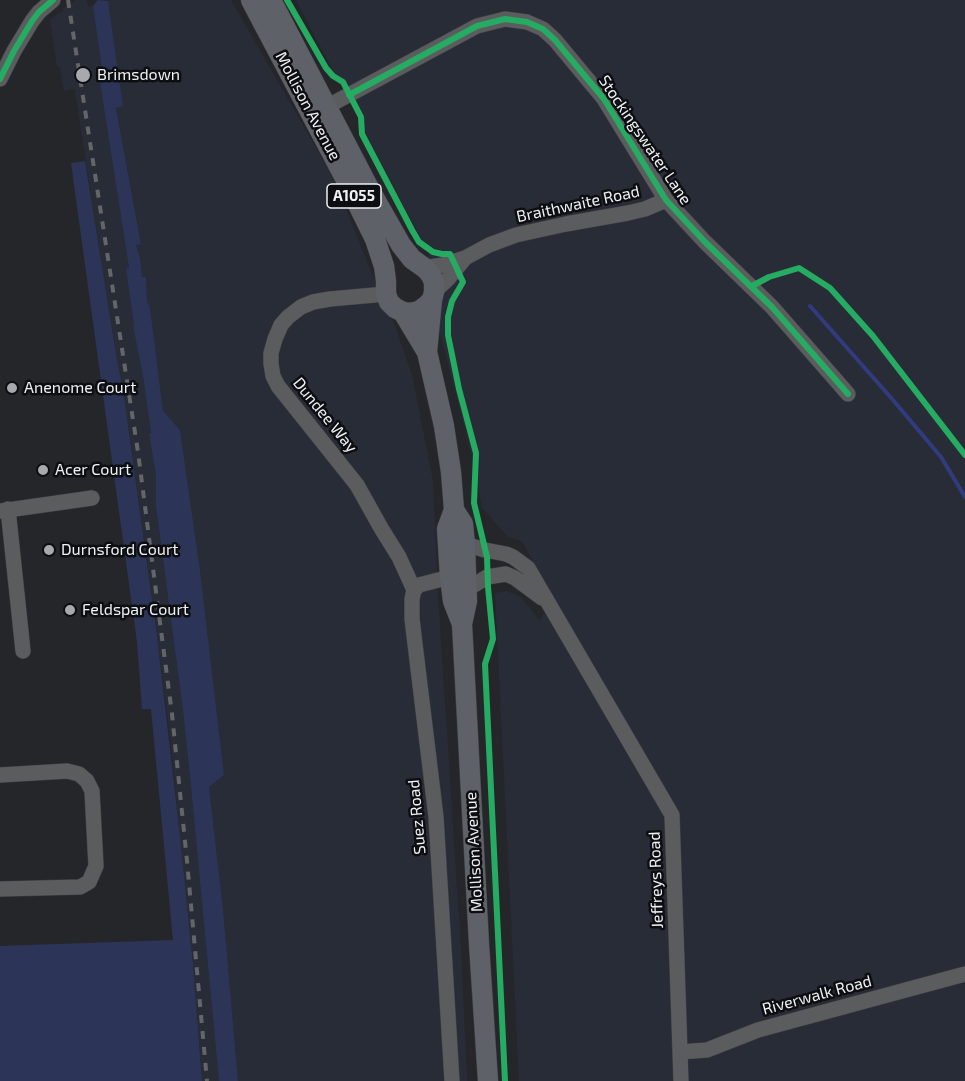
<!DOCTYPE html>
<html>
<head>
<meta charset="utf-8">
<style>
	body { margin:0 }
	canvas { display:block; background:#25262a }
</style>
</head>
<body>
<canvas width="965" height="1081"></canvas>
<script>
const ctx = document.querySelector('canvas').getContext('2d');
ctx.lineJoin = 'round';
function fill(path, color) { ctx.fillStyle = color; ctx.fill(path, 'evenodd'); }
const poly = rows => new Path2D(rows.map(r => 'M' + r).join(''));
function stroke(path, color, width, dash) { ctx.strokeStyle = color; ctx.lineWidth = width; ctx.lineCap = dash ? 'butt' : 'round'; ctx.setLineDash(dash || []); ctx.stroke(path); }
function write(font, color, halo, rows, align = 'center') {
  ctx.font = font + ' "Exo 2",sans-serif'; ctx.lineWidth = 5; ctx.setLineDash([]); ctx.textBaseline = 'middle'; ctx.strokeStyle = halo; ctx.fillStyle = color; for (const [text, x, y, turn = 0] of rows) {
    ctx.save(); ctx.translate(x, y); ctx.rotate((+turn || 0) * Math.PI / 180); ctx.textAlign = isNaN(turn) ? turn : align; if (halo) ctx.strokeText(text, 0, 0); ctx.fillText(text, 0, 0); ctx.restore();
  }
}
const built = poly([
	[76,0,87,0,88,7,93,6,103,69,98,70,129,268,126,269,135,326,133,326,143,375,151,434,149,434,156,475,156,506,183,711,191,787,219,1081,202,1081,193,965,170,737,150,582,124,396,116,354,98,244,75,89,64,91,60,67,57,67,50,20,59,13,63,12,63,8],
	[109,0,231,0,336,183,369,267,395,326,412,375,433,481,438,595,461,949,467,1081,238,1081,223,909,209,787,224,775,200,570,180,430,163,411,150,307,147,302,146,277,142,277,140,257,136,244,141,243,116,107,123,106,108,1],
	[296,0,965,0,965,1081,519,1081,495,593,507,591,522,598,539,620,555,602,522,541,508,537,482,508,476,471,423,268,429,254]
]);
const green = poly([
	[98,0,108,1,123,106,116,108,141,244,136,245,140,257,142,277,146,277,147,302,150,307,163,411,180,430,200,570,224,775,209,787,223,909,238,1081,219,1081,191,787,183,711,156,506,156,475,149,434,151,433,143,376,133,326,134,325,126,269,129,268,98,70,102,69,93,6],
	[85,161,116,354,124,396,157,636,181,845,193,965,202,1081,0,1081,0,946,173,940,151,709,142,709,137,642,71,163]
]);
const stream = poly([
	[810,306,893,400,941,457,965,497]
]);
const minor = poly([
	[0,79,14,51,32,21,39,12,53,0],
	[328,106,477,26,505,19,527,22,543,29,555,40,604,99,666,200,705,242,772,307,848,394],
	[423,268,443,265,465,258,489,245,516,235,566,224,628,213,645,209,666,200],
	[434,292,448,279,465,258],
	[386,294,330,299,313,302,301,307,288,317,281,325,275,339,271,353,271,364,273,376,278,386,357,485,381,528,399,557,414,590],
	[8,509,23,651],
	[0,511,92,498],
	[465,544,485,550,506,554,513,557,528,568,672,815,681,1081],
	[450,577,419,585,414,590,412,599,412,619,436,817,452,1081],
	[466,590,487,577,506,574,515,578,542,598],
	[0,775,67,771,79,774,87,781,92,791,96,866,89,882,80,887,0,889],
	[680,1052,707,1050,758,1030,965,974]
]);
const major = poly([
	[251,0,345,178,375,239,384,266,386,281,386,294,389,302,395,308,403,312,410,313,419,311,426,306,432,300],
	[271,0,372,194,401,245,412,259,426,269,431,275,434,282,434,292,432,300,427,352],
	[403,312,427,352,444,426,451,472,454,510,447,529,450,577,453,601,462,624],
	[454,510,463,524,465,544,467,601,462,624,479,944,488,1081]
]);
const rail = poly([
	[68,0,138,452,162,638,172,714,187,861,207,1081]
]);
const cycleway = poly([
	[287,0,326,68,333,76,343,82,361,117,362,134,412,230,419,242,433,252,442,254,450,254,463,282,452,301,448,317,448,335,459,389,476,453,474,503,487,557,488,587,493,639,485,664,505,1081],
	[0,79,14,51,32,21,39,12,53,0],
	[349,95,477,26,505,19,527,22,543,29,555,40,604,99,666,200,705,242,772,307,848,394],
	[752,286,769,277,799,268,830,288,873,336,965,455]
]);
const markers = [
	[83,75,8,"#a8a9ae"],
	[12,388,6,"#a8a9ae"],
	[43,470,6,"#a8a9ae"],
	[49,550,6,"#a8a9ae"],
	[70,610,6,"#a8a9ae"]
];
const shields = [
	[354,196,54]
];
const shieldNames = [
	["A1055",354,196]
];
const poiNames = [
	["Brimsdown",97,75],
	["Anenome Court",24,388],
	["Acer Court",55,470],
	["Durnsford Court",61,550],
	["Feldspar Court",82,610]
];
const streetNames = [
	["Mollison Avenue",308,106,62],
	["Stockingswater Lane",645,140,56],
	["Braithwaite Road",578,204,-12],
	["Dundee Way",325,415,51],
	["Suez Road",417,817,-95],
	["Mollison Avenue",474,852,-93],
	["Jeffreys Road",656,880,-92],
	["Riverwalk Road",817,995,-15]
];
fill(built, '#282c37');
fill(green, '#2c3458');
stroke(stream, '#313c7e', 4);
stroke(minor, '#404043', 16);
stroke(major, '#404043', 21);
stroke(minor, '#5b5c5e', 15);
stroke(major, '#5e6168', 20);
stroke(rail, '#646567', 4, [8, 8]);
stroke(cycleway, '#26ab63', 6);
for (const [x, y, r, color] of markers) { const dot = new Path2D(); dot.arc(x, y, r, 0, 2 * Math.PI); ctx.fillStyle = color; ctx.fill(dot); stroke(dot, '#0d0e11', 2); }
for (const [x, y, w] of shields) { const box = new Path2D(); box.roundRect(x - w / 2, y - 12, w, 24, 4.5); ctx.fillStyle = '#0d0e11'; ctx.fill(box); stroke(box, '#eff0f5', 1.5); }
write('bold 15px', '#eff0f5', null, shieldNames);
write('16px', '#eff0f5', '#0d0e11', poiNames, 'left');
write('16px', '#eff0f5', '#0d0e11', streetNames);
</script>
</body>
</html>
